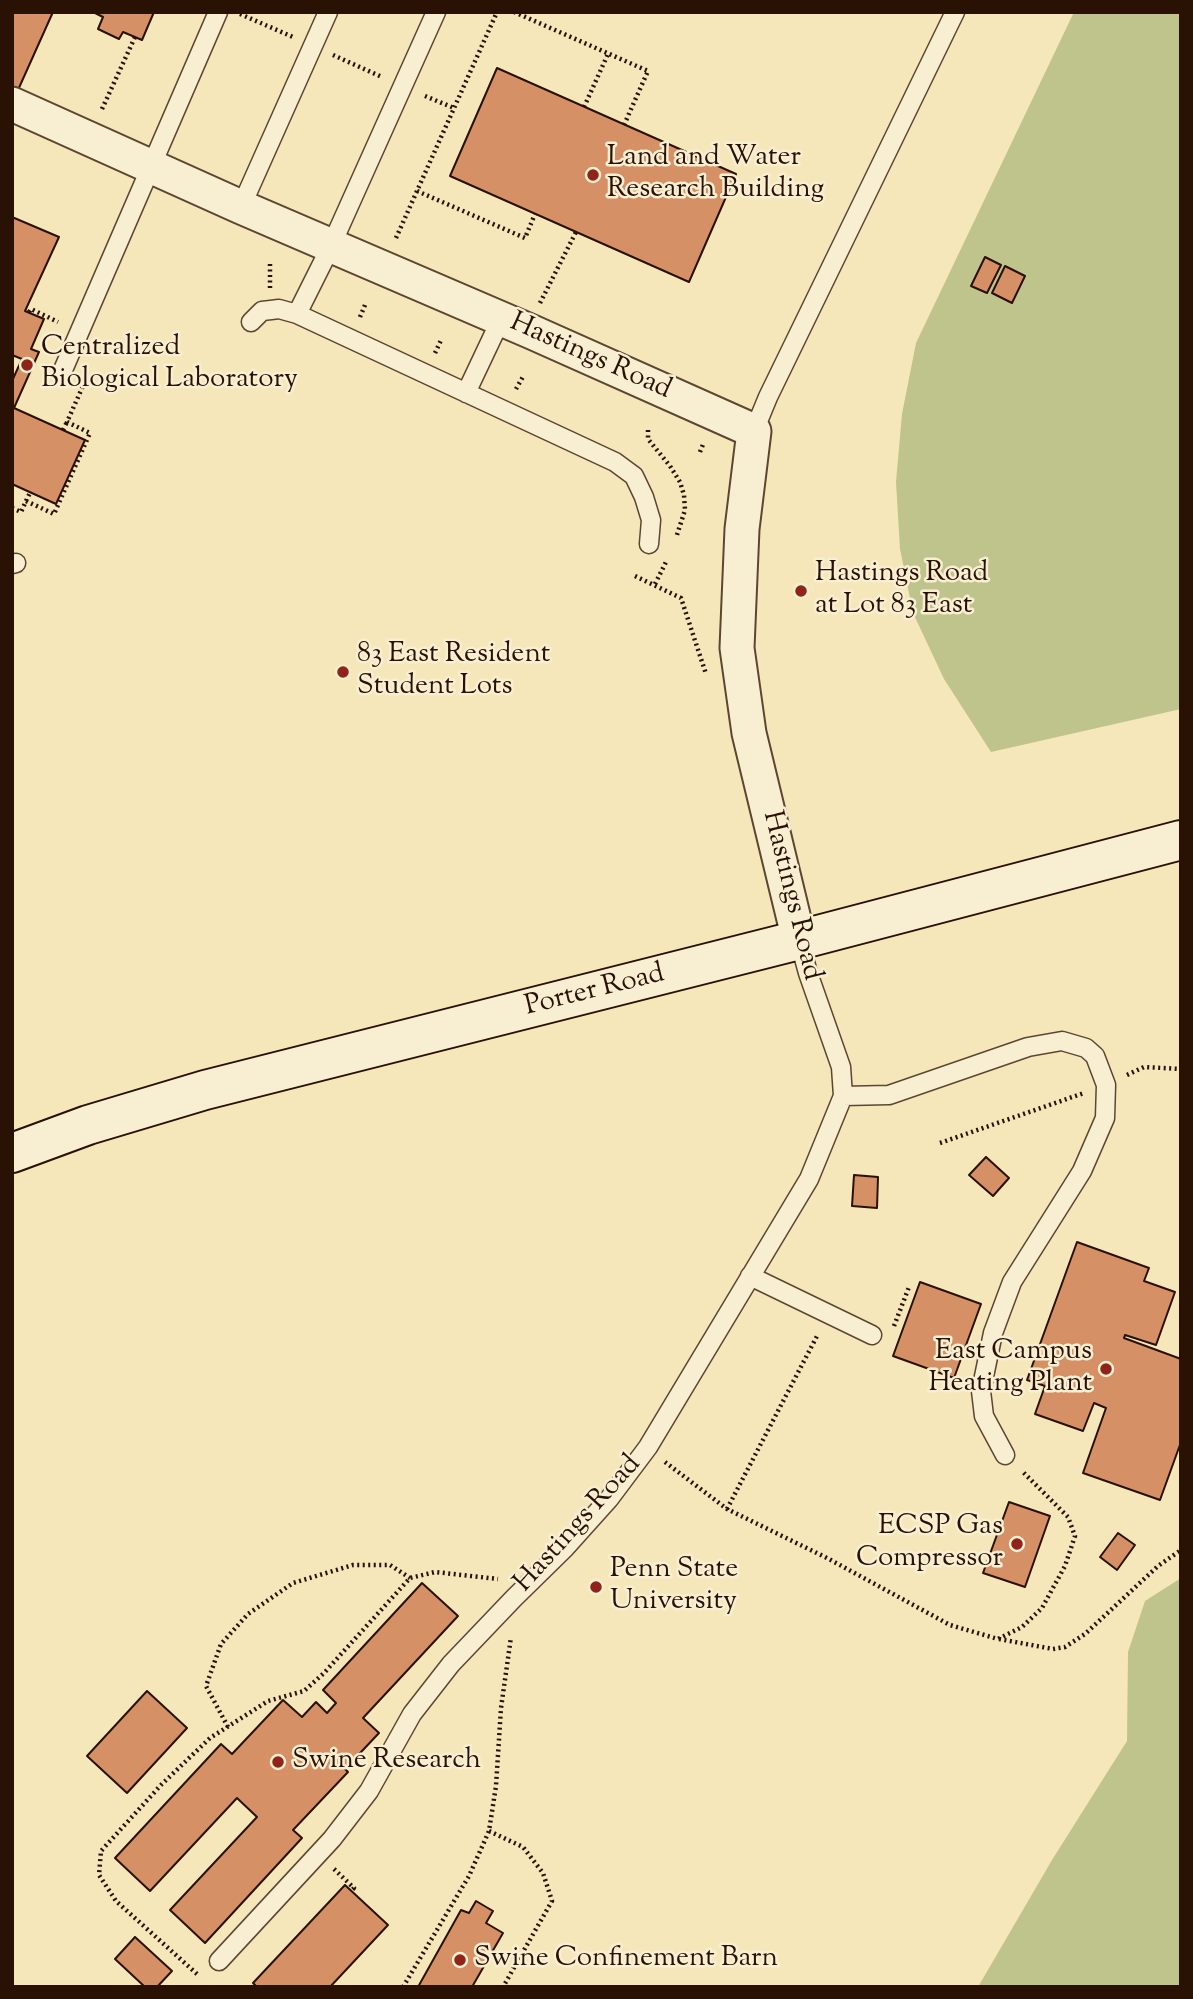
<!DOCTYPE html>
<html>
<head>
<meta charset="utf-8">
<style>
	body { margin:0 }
	#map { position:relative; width:1193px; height:1999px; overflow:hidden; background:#f5e7b9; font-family:"Sorts Mill Goudy",serif }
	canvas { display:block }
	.frame { position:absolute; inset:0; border:14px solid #291104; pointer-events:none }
</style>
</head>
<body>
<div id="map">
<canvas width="1193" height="1999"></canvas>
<div class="frame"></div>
</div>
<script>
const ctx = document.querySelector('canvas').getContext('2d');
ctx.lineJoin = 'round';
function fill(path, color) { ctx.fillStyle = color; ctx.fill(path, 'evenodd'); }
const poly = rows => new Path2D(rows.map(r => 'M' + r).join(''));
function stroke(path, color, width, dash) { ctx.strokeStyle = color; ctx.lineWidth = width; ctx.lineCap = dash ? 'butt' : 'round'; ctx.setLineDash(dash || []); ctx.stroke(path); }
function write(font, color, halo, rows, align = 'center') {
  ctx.font = font + ' "Sorts Mill Goudy",serif'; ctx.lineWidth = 5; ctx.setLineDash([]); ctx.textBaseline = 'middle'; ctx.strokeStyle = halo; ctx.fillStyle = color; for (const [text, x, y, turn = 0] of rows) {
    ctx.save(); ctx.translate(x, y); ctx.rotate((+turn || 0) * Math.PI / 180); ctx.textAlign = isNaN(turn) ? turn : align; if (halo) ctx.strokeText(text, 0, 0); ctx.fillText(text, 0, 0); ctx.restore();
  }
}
const green = poly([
	[1074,12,1181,12,1181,709,991,752,944,679,913,613,900,549,896,482,902,414,916,343],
	[1181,1578,1181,1987,978,1987,1052,1860,1127,1741,1128,1652,1145,1601]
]);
const building = poly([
	[12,12,53,12,18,90,12,87,12,12],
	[93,12,154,12,142,40,123,32,119,39,98,29,103,17,93,12],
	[497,68,736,174,689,282,450,176,497,68],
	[12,217,59,237,25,311,44,319,31,349,39,352,14,408,85,440,56,504,12,484,12,381,22,359,12,355,12,217],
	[985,257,1001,265,987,293,971,286,985,257],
	[1005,266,1025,276,1012,303,992,293,1005,266],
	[986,1157,1009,1178,993,1196,969,1175,986,1157],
	[854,1175,878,1177,877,1208,852,1206,854,1175],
	[1077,1242,1149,1268,1144,1281,1175,1292,1156,1345,1125,1335,1124,1338,1181,1359,1181,1442,1160,1500,1083,1473,1106,1408,1094,1403,1083,1431,1035,1414,1045,1386,1027,1380,1077,1242],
	[920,1282,981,1304,954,1378,893,1356,920,1282],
	[1009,1502,1050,1516,1025,1587,983,1573,1009,1502],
	[1118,1533,1135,1545,1117,1570,1100,1557,1118,1533],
	[422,1583,458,1616,363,1718,379,1733,345,1769,348,1772,293,1830,302,1838,205,1943,170,1910,257,1817,237,1798,150,1891,115,1858,221,1744,232,1754,283,1700,302,1717,316,1702,327,1713,336,1703,323,1690,422,1583],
	[147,1691,187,1728,127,1793,87,1756,147,1691],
	[345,1885,388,1925,330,1987,257,1987,253,1983,345,1885],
	[476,1901,493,1911,486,1923,503,1933,472,1987,418,1987,461,1910,469,1913,476,1901],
	[135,1937,172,1971,157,1987,145,1987,115,1959,135,1937]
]);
const path = poly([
	[514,12,648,71,624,125],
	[240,14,293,37],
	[333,55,382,77],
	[425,96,454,108],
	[584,107,608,54],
	[102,109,135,37],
	[417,191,525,238,535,214],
	[396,238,497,12],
	[270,264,270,288],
	[540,303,576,232],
	[29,312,31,309,58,322],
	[360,317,365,305],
	[435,353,442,338],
	[516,389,524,375],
	[63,430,67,422],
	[648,430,648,439,670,466,680,482,684,495,685,510,676,538],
	[700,452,704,442],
	[26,501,30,493],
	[12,508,21,512,26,501,54,514,90,433,67,422,83,386],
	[635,576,681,598,706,674],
	[655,584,666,562],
	[1127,1075,1144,1067,1181,1069],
	[940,1143,1084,1093],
	[894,1326,909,1287],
	[665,1462,727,1509,827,1558,950,1625,998,1639,1022,1627,1042,1608,1065,1566,1075,1536,1068,1517,1023,1472],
	[727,1509,817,1336],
	[999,1639,1053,1649,1065,1647,1085,1634,1158,1566,1181,1550],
	[228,1727,206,1686,221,1644,248,1614,293,1583,353,1565,390,1565,410,1578],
	[489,1831,523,1847,543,1873,552,1901,503,1987],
	[334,1869,354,1888,352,1890],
	[197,1974,116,1901,99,1875,101,1851,161,1785,210,1738,268,1701,304,1691,324,1673,410,1578,435,1572,498,1579],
	[403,1987,469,1876,489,1831,496,1786,501,1708,511,1637]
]);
const lane = poly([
	[241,207,328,12],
	[297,314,331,246,436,12],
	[251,322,262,311,271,310,279,309,297,314,615,462,634,476,644,497,651,520,649,544],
	[63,370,218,12],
	[466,393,501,319],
	[754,431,768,397,955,12],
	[12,564,16,563],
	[843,1096,889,1095,1028,1047,1062,1041,1086,1048,1095,1056,1106,1085,1105,1118,1082,1171,1012,1282,993,1333,981,1391,984,1416,1005,1455],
	[750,1276,872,1335],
	[219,1961,332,1839,369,1791,412,1714,451,1664,514,1598,565,1548,609,1499,648,1447,809,1179,843,1096,841,1067,808,973,799,940]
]);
const street = poly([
	[12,104,241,207,532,332,754,431,742,529,737,648,749,733,799,940]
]);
const secondary = poly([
	[12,1153,88,1125,205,1090,799,940,1181,840]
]);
const markers = [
	[593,175,7,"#8f2418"],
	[27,365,7,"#8f2418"],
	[801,591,7,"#8f2418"],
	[343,672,7,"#8f2418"],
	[1106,1369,7,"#8f2418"],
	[1017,1544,7,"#8f2418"],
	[596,1587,7,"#8f2418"],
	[278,1762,7,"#8f2418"],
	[460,1960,7,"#8f2418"]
];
const poiNames = [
	["Land and Water",607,159],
	["Research Building",607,191],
	["Centralized",41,349],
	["Biological Laboratory",41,381],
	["Hastings Road",815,575],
	["at Lot 83 East",815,607],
	["83 East Resident",357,656],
	["Student Lots",357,688],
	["East Campus",1092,1353,"right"],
	["Heating Plant",1092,1385,"right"],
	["ECSP Gas",1003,1528,"right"],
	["Compressor",1003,1560,"right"],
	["Penn State",610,1571],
	["University",610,1603],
	["Swine Research",292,1762],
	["Swine Confinement Barn",474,1960]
];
const streetNames = [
	["Hastings Road",590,358,24],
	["Hastings Road",790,896,76],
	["Porter Road",595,992,-14],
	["Hastings Road",579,1525,-48]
];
fill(green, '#bfc48d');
fill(building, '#d59066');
stroke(building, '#291104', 2);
stroke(lane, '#5c4631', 21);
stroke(street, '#5c4631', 37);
stroke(secondary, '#291104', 42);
stroke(path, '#291104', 4.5, [2, 3.5]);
stroke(lane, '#f8efd2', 18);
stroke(street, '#f8efd2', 33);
stroke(secondary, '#f8efd2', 38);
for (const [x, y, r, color] of markers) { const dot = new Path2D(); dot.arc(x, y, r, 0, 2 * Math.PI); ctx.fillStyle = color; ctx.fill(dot); stroke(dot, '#f8efd2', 2.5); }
write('28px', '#291104', '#f8efd2', poiNames, 'left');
write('28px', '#291104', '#f8efd2', streetNames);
</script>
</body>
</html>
